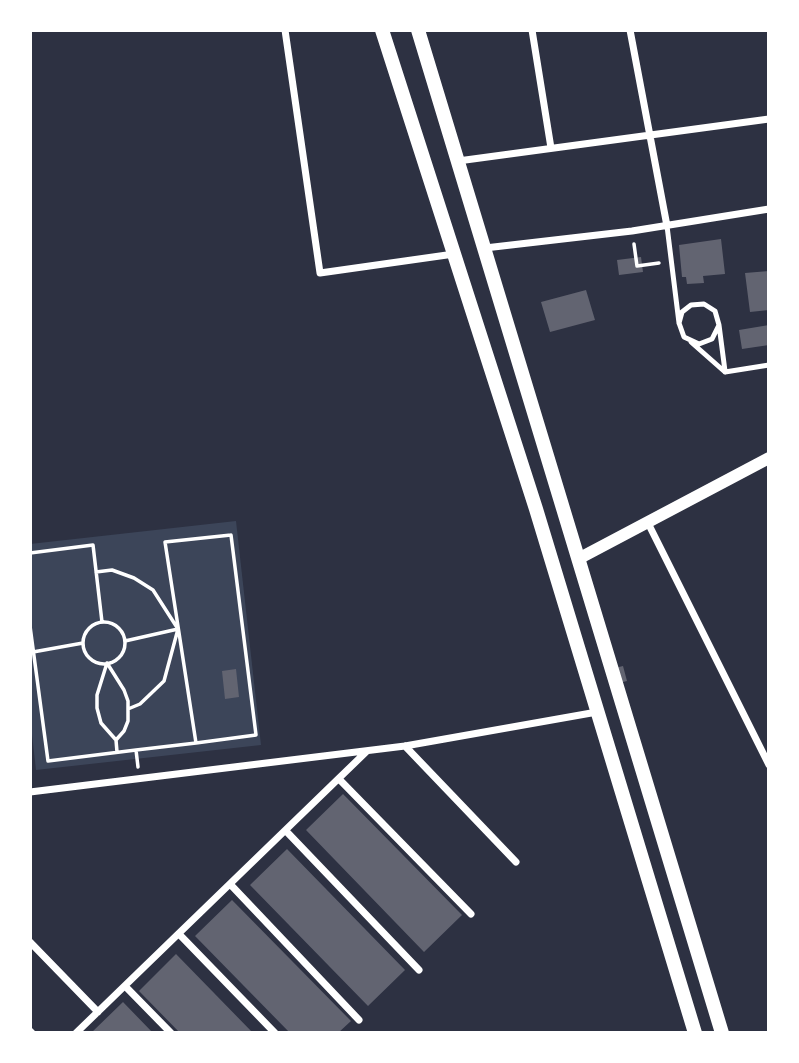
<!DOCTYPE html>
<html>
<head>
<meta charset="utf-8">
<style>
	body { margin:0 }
	#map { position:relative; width:799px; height:1063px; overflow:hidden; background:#2d3142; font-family:Ubuntu,sans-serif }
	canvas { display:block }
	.frame { position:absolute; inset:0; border:32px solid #fff; pointer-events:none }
</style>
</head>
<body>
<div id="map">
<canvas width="799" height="1063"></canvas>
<div class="frame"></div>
</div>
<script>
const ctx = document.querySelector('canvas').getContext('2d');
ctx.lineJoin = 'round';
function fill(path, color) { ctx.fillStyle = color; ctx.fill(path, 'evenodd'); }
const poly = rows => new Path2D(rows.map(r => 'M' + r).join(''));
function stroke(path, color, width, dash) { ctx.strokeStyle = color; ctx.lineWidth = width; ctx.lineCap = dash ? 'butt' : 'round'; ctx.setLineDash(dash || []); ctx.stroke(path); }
const green = poly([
	[236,521,261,745,36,770,30,717,30,544]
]);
const building = poly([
	[721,239,725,274,703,276,704,283,687,284,686,277,682,277,679,245],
	[641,257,643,272,619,275,617,260],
	[769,271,769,310,750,312,745,273],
	[586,290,595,320,550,332,541,302],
	[769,325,769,345,742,349,739,330],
	[623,666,627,681,619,683,615,668],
	[236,669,239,697,225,699,222,671],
	[343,794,462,915,424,952,306,830],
	[287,849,405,970,368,1006,250,885],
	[232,900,351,1021,338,1033,290,1033,195,936],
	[176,954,253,1033,180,1033,139,991],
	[123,1002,153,1033,91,1033]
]);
const path = poly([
	[634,244,637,266,659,263],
	[231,535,256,735,196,743,165,542,231,535],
	[30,553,93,545,102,622],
	[96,572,112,570,134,578,153,590,178,629,164,681,140,704,128,709,128,721,124,731,116,740,117,752],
	'83 643a21 21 0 1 1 42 0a21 21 0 1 1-42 0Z',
	[30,626,48,761,136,750,138,767],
	[125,641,178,629],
	[33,652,83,643],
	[116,740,101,723,97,708,97,695,107,663,124,690,128,701,128,709],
	[136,750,196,743]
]);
const service = poly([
	[667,226,679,323,684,337,699,344,712,339,719,325,715,311,704,304,691,305,682,312,679,323],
	[719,325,725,371],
	[691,342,725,372],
	[725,372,769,365]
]);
const minor = poly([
	[285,30,320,273,454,254],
	[532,30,551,148],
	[630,30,667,226],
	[458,161,769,119],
	[485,248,632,231,769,209],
	[648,523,769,765],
	[405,746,516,862],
	[339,779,471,914],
	[30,792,405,746,597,712],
	[286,831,419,970],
	[230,884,359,1020],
	[179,934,275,1033],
	[30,942,98,1012],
	[125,986,171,1033],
	[30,1031,32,1033],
	[76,1033,367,751]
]);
const tertiary = poly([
	[578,559,769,458]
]);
const secondary = poly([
	[382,30,536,509,695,1033],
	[418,30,722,1033]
]);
fill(green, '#3c4559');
fill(building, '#626471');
stroke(path, '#fff', 3.5);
stroke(service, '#fff', 5);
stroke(minor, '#fff', 7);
stroke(tertiary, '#fff', 12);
stroke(secondary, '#fff', 14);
</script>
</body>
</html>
